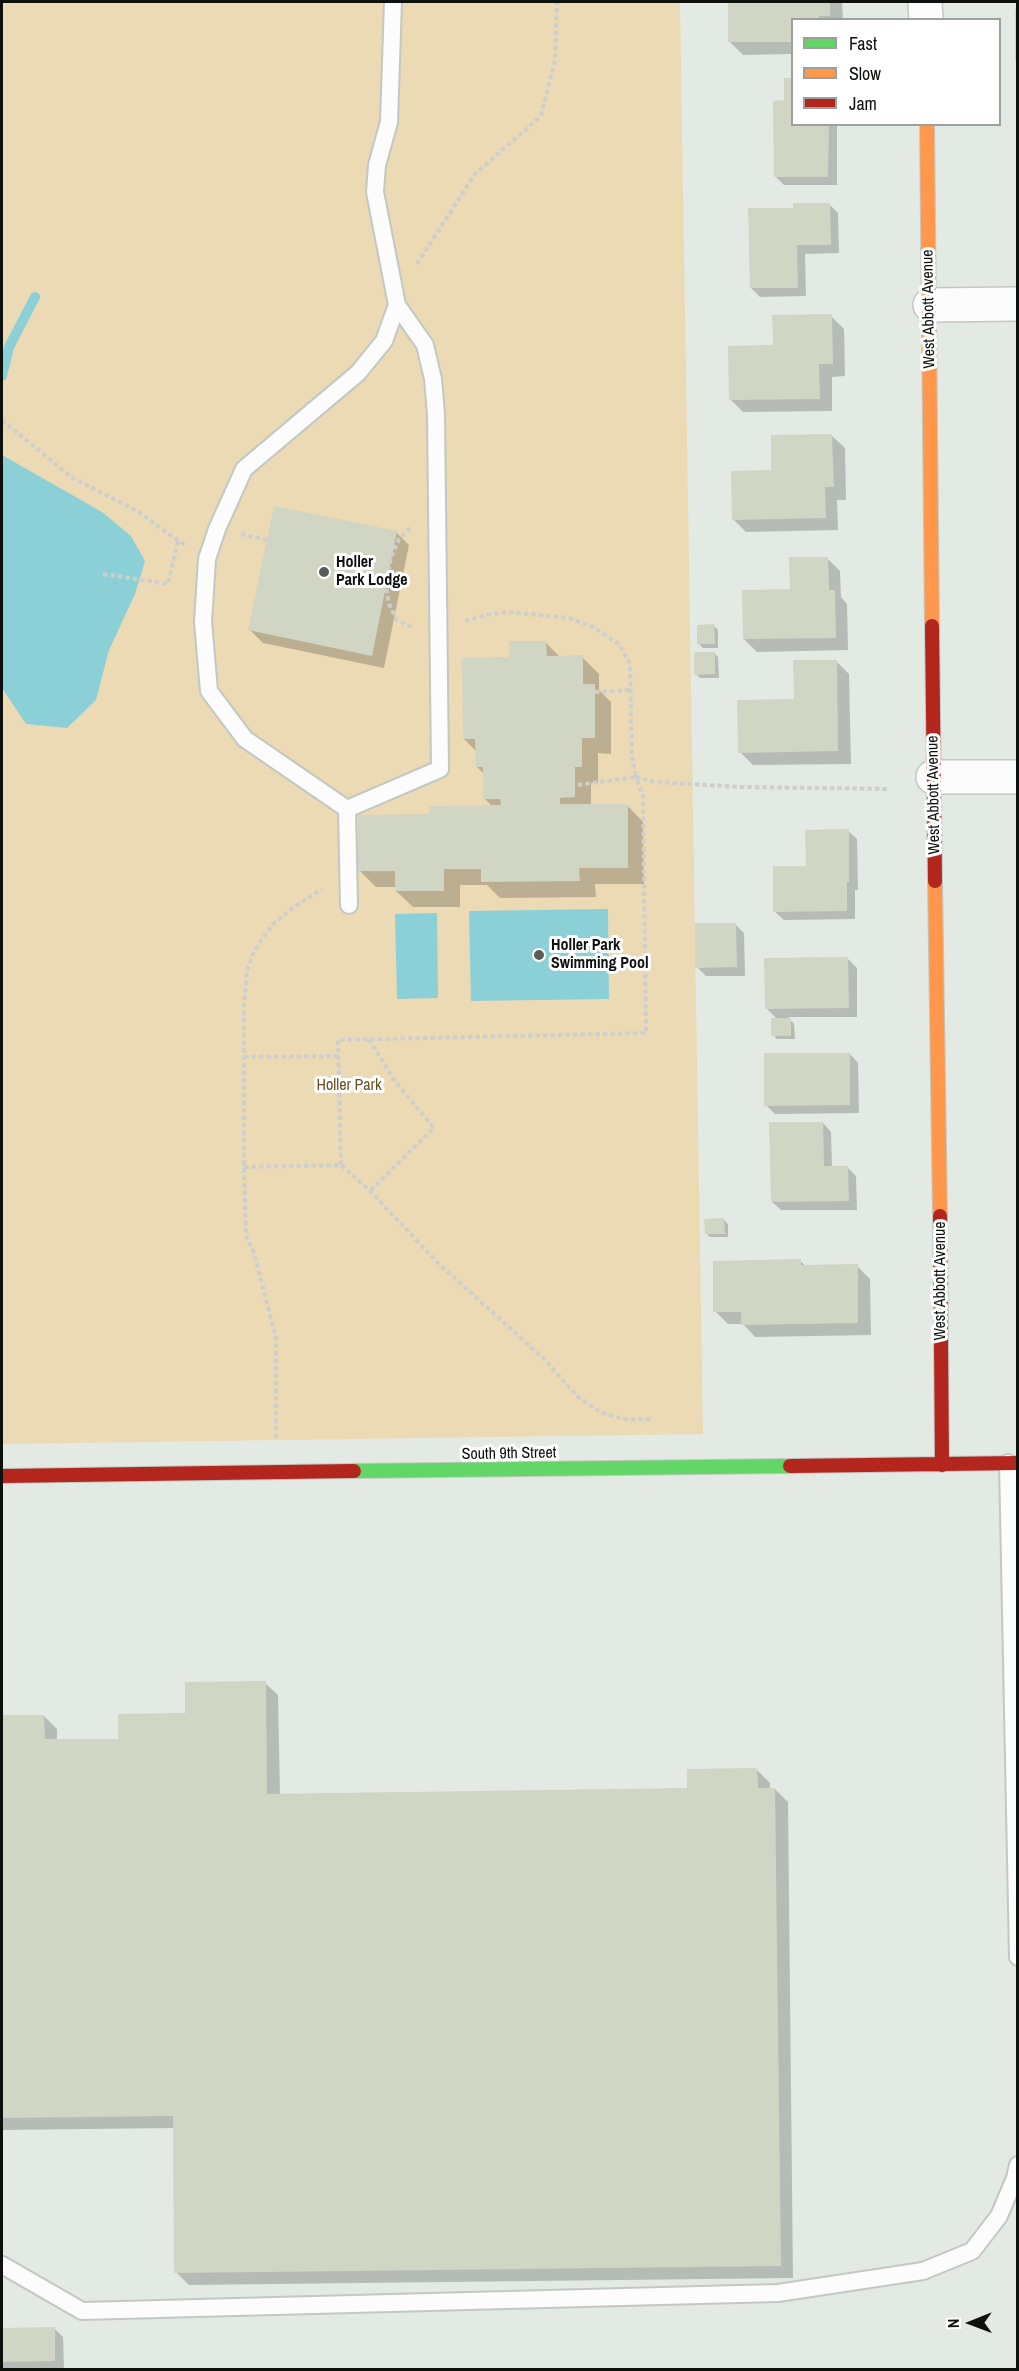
<!DOCTYPE html>
<html>
<head>
<meta charset="utf-8">
<style>
	body { margin:0 }
	#map { position:relative; width:1019px; height:2371px; overflow:hidden; background:#e3eae3; font-family:"Archivo Narrow",sans-serif }
	canvas { display:block }
	.frame { position:absolute; inset:0; border:3px solid #0d110d; pointer-events:none }
	.legend { position:absolute; left:791px; top:18px; width:210px; height:108px; box-sizing:border-box; background:#fff; border:2px solid #9ea09e; margin:0; padding:8px 10px; list-style:none; font-size:18px; color:#0d110d }
	.legend li { display:flex; align-items:center; gap:12px; height:30px }
	.legend b { width:30px; border:2px solid #9ea09e }
	.north { position:absolute; left:941px; top:2293px; width:60px; height:60px; -webkit-text-stroke:4px #fff; paint-order:stroke; rotate:269deg; font-size:16px; font-weight:700; line-height:24px; text-align:center; color:#0d110d }
	.north::after { content:''; display:block; margin:auto; width:21px; height:27px; background:#0d110d; clip-path:polygon(50% 0,100% 100%,50% 72%,0 100%) }
</style>
</head>
<body>
<div id="map">
<canvas width="1019" height="2371"></canvas>
<div class="frame"></div>
<ul class="legend">
<li><b style="height:8px;background:#63d668"></b>Fast</li>
<li><b style="height:8px;background:#ff974d"></b>Slow</li>
<li><b style="height:8px;background:#b3261e"></b>Jam</li>
</ul>
<div class="north">N</div>
</div>
<script>
const ctx = document.querySelector('canvas').getContext('2d');
ctx.lineJoin = 'round';
function fill(path, color) { ctx.fillStyle = color; ctx.fill(path, 'evenodd'); }
const poly = rows => new Path2D(rows.map(r => 'M' + r).join(''));
function stroke(path, color, width, dash) { ctx.strokeStyle = color; ctx.lineWidth = width; ctx.lineCap = dash ? 'butt' : 'round'; ctx.setLineDash(dash || []); ctx.stroke(path); }
function write(font, color, halo, rows, align = 'center') {
  ctx.font = font + ' "Archivo Narrow",sans-serif'; ctx.lineWidth = 6; ctx.setLineDash([]); ctx.textBaseline = 'middle'; ctx.strokeStyle = halo; ctx.fillStyle = color; for (const [text, x, y, turn = 0] of rows) {
    ctx.save(); ctx.translate(x, y); ctx.rotate((+turn || 0) * Math.PI / 180); ctx.textAlign = isNaN(turn) ? turn : align; if (halo) ctx.strokeText(text, 0, 0); ctx.fillText(text, 0, 0); ctx.restore();
  }
}
const green = poly([
	[2,2,680,2,703,1434,2,1444]
]);
const water = poly([
	[2,455,102,512,131,536,145,561,135,594,109,650,96,700,67,728,26,724,2,688],
	[608,909,609,999,471,1001,469,911],
	[437,913,438,998,397,999,395,914]
]);
const shadow = poly([
	[729,2,842,2,843,20,792,20,792,54,743,55,730,42],
	[785,80,792,80,792,124,837,124,837,185,784,185,775,176,785,102],
	[829,204,838,213,839,253,805,254,806,296,760,297,751,288,794,210],
	[831,316,844,329,845,376,832,377,832,411,743,412,730,399,774,346],
	[832,436,845,448,846,500,837,500,838,530,746,532,733,519,773,472],
	[396,532,409,545,384,668,263,643,250,630],
	[827,558,840,571,841,597,847,604,848,650,757,652,744,639,791,591],
	[714,626,718,630,718,648,703,648,699,644],
	[546,643,560,657,582,657,599,674,599,690,611,702,611,754,598,753,598,783,591,783,591,805,627,805,643,822,644,884,595,884,596,897,500,898,487,885,460,885,460,907,413,907,396,891,396,887,376,887,360,871,431,816,493,807,484,798,484,774,477,767,477,752,464,739,511,659],
	[714,653,718,657,719,678,700,678,696,674],
	[836,661,849,674,851,764,753,765,740,752],
	[848,831,857,839,858,890,855,890,855,919,784,920,775,912,807,867],
	[1016,867,1018,867,1018,887,1017,886],
	[735,924,744,933,745,976,706,976,697,967],
	[848,959,857,968,857,1017,788,1017,794,1024,795,1039,777,1039,773,1035,777,1019,767,1009],
	[850,1054,858,1063,859,1113,775,1114,766,1105],
	[823,1123,831,1132,832,1168,847,1167,856,1176,857,1210,781,1210,772,1202],
	[724,1220,728,1224,728,1237,710,1237,706,1233],
	[800,1261,806,1266,857,1266,870,1279,871,1335,755,1337,743,1324,728,1324,715,1311],
	[265,1683,278,1695,280,1795,689,1790,757,1770,770,1783,770,1789,775,1789,788,1802,793,2278,189,2285,176,2272,175,2128,2,2130,2,1717,44,1716,57,1729,57,1741,120,1740],
	[54,2328,63,2337,64,2369,2,2370,2,2330]
]);
const stream = poly([
	[2,376,9,347,35,297]
]);
const building = poly([
	[728,2,830,2,830,16,819,16,819,20,792,20,792,42,728,42],
	[1015,9,1018,9,1018,61,1015,61],
	[784,78,792,78,792,124,829,124,828,177,774,177,773,101,784,100],
	[793,203,830,203,831,245,797,245,798,288,750,288,748,208,793,208],
	[832,314,833,364,819,364,820,399,729,400,728,346,773,345,772,315],
	[832,434,834,487,825,487,826,518,732,520,731,471,771,470,771,435],
	[274,506,397,531,372,656,248,630],
	[789,557,828,557,829,590,835,590,836,638,743,639,742,590,790,589],
	[714,624,715,644,697,644,697,625],
	[509,641,546,641,547,656,583,655,583,684,595,684,595,738,582,738,582,767,575,767,575,797,560,798,560,804,628,804,628,868,579,868,580,881,481,882,481,869,444,869,444,891,395,891,395,871,358,871,358,815,430,814,430,806,501,805,500,799,483,799,483,767,476,767,475,739,463,739,462,658,509,657],
	[694,652,715,652,715,674,694,675],
	[793,660,837,660,838,751,738,753,737,700,794,699],
	[849,829,849,882,847,882,847,911,773,912,773,866,806,866,805,830],
	[695,923,736,923,737,967,695,968],
	[848,957,849,1008,765,1009,764,958],
	[771,1018,791,1018,791,1036,771,1036],
	[764,1053,850,1053,850,1105,764,1106],
	[769,1122,823,1122,824,1166,848,1166,849,1201,771,1202],
	[724,1218,725,1234,705,1234,704,1219],
	[801,1259,801,1265,858,1264,858,1323,741,1325,741,1312,713,1312,713,1261],
	[266,1681,267,1794,687,1788,687,1769,757,1768,758,1788,775,1788,781,2266,174,2273,173,2116,2,2118,2,1715,44,1715,45,1739,118,1739,118,1714,185,1713,185,1682],
	[55,2327,55,2361,2,2362,2,2328]
]);
const path = poly([
	[417,264,475,174,541,116,555,60,557,2],
	[2,420,71,477,137,511,186,546],
	[410,528,399,539,391,557,386,587,389,604,397,620,413,628],
	[241,534,267,540],
	[103,574,168,584,178,541],
	[465,621,486,615,507,612,569,618,593,627,619,644,630,664,632,758,636,777,577,785],
	[595,692,631,690],
	[369,1039,394,1080,434,1128,370,1191],
	[244,1057,339,1056],
	[341,1165,338,1040,646,1033,643,796,636,777,654,782,743,787,889,789],
	[244,1167,341,1165,370,1191,439,1264,544,1359,577,1396,600,1412,623,1419,653,1419],
	[276,1438,276,1338,254,1253,246,1236,244,1167,244,1007,247,971,254,951,272,925,294,907,322,889]
]);
const lane = poly([
	[347,809,245,739,209,691,203,622,207,559,217,529,244,469,358,373,384,341,397,305],
	[349,905,347,809,440,769,436,414,433,379,425,345,397,305,375,192,377,165,389,122,393,2],
	[1008,1463,1018,1957],
	[2,2265,82,2311,778,2293,923,2271,972,2251,999,2216,1015,2178,1018,2165]
]);
const street = poly([
	[925,2,926,20],
	[930,305,1018,304],
	[933,777,1018,777]
]);
const fast = poly([
	[354,1471,790,1466]
]);
const slow = poly([
	[927,124,932,626],
	[935,881,940,1216]
]);
const jam = poly([
	[932,626,935,881],
	[940,1216,942,1465],
	[790,1466,1018,1463],
	[2,1476,354,1471]
]);
const markers = [
	[324,572,6,"#585d58"],
	[539,955,6,"#585d58"]
];
const streetNames = [
	["West Abbott Avenue",929,309,-91],
	["West Abbott Avenue",934,795,-91],
	["West Abbott Avenue",941,1281,-90],
	["South 9th Street",509,1454,-1]
];
const poiNames = [
	["Holler",336,563],
	["Park Lodge",336,581],
	["Holler Park",551,946],
	["Swimming Pool",551,964]
];
const parkNames = [
	["Holler Park",349,1086]
];
fill(green, '#ecdab4');
fill(water, '#8bcfd7');
fill(shadow, '#0003');
stroke(stream, '#8bcfd7', 10);
fill(building, '#d0d5c4');
stroke(lane, '#c2c8c2', 20);
stroke(street, '#c2c8c2', 36);
stroke(fast, '#c2c8c2', 16);
stroke(slow, '#c2c8c2', 16);
stroke(jam, '#c2c8c2', 16);
stroke(path, '#cdcfcd', 4, [4.5, 3]);
stroke(lane, '#fbfcfb', 16);
stroke(street, '#fbfcfb', 33);
stroke(fast, '#63d668', 14);
stroke(slow, '#ff974d', 14);
stroke(jam, '#b3261e', 14);
for (const [x, y, r, color] of markers) { const dot = new Path2D(); dot.arc(x, y, r, 0, 2 * Math.PI); ctx.fillStyle = color; ctx.fill(dot); stroke(dot, '#fff', 2); }
write('16px', '#0d110d', '#fff', streetNames);
write('bold 16px', '#0d110d', '#fff', poiNames, 'left');
write('16px', '#6b5021', '#fff', parkNames);
</script>
</body>
</html>
